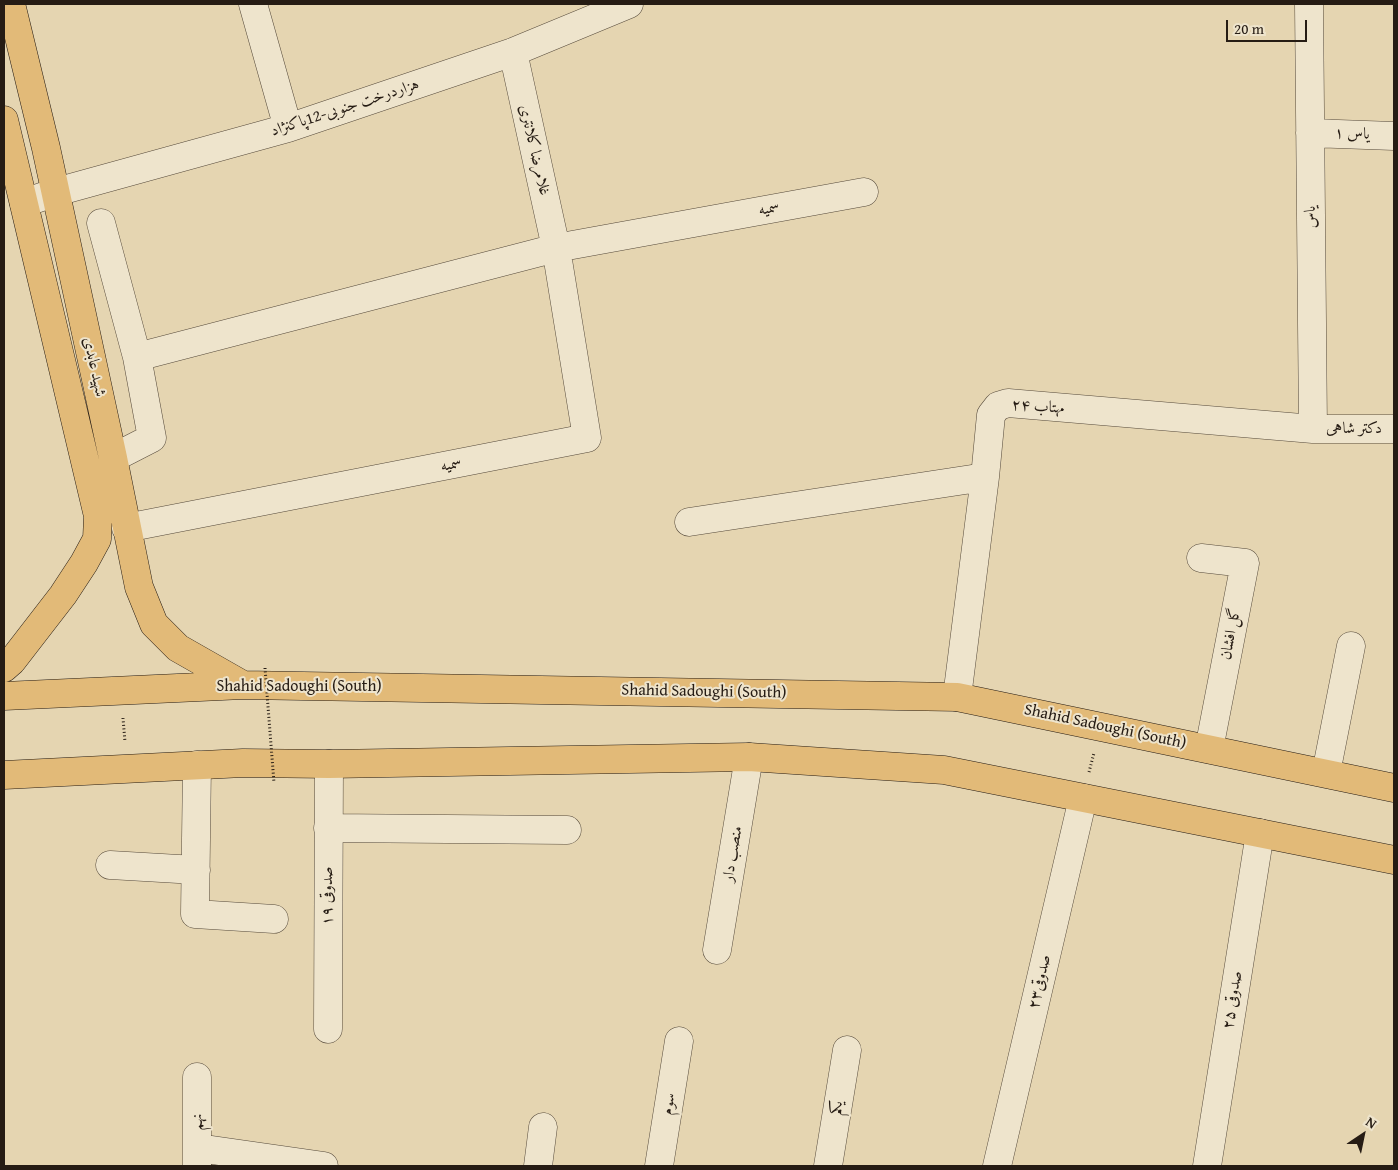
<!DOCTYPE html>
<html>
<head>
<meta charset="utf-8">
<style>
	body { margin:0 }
	#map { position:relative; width:1398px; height:1170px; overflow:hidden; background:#e5d5b1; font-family:"Gentium Book Plus",serif }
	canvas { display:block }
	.frame { position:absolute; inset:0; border:5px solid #261c14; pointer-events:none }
	.north { position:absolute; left:1338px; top:1110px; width:50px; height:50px; -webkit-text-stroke:4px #eee4cc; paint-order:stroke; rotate:34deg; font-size:14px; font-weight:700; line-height:20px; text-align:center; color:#261c14 }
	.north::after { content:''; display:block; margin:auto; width:18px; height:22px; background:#261c14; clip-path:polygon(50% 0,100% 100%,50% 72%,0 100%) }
	.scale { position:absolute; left:1226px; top:20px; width:81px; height:22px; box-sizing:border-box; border:2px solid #261c14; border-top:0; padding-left:6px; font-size:15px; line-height:18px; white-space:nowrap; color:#261c14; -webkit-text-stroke:4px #eee4cc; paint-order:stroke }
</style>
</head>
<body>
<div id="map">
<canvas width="1398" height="1170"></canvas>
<div class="frame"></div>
<div class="north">N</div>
<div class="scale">20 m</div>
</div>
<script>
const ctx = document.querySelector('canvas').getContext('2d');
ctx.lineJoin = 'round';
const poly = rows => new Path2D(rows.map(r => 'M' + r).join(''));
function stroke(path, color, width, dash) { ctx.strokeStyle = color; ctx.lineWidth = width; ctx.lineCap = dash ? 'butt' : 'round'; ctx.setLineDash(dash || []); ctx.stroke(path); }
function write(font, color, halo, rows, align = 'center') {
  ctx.font = font + ' "Gentium Book Plus",Amiri,serif'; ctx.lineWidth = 4; ctx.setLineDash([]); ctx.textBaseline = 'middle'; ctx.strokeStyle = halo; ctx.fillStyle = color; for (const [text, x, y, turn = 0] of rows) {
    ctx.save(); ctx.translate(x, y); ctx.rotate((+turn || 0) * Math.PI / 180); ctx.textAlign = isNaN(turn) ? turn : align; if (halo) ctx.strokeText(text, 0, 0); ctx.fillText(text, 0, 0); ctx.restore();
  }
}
const path = poly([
	[123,718,125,742],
	[1089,772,1094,753]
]);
const minor = poly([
	[253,4,288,128],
	[1309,4,1313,429],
	[1310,133,1394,136],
	[24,203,56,192,288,128,513,52,629,4],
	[101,223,137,357],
	[113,458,152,438,137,357,556,248,513,52],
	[689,522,985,477],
	[126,528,587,438,556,248,864,192],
	[1201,558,1245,563,1209,749],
	[957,697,985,477,991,415,998,406,1008,403,1313,429,1394,429],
	[197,765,195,914,274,919],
	[1326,773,1351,646],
	[328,828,567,830],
	[110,865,196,870],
	[717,950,749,757],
	[328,1029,329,764],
	[198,1148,324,1166],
	[197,1165,197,1077],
	[538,1166,543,1127],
	[659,1166,679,1041],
	[828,1166,847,1050],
	[997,1166,1083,798],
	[1207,1166,1260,833]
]);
const major = poly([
	[11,4,46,148,113,458,139,587,154,624,178,648,243,685],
	[4,120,98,516,97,539,84,563,63,595,12,661,4,668],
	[4,696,243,685,957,697,1394,788],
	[4,775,243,763,329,764,749,757,944,770,1394,860]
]);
const pathBridge = poly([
	[265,668,274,783]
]);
const streetNames = [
	["هزاردرخت جنوبی-12پاکنژاد",345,108,-18],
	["یاس ۱",1352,134,2],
	["غلامرضا کلانتری",534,150,77],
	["سمیه",769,209,-10],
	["یاس",1311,217,-91],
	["شهید عابدی",94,367,78],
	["مهتاب ۲۴",1038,407,4],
	["دکتر شاهی",1354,429],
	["سمیه",451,465,-11],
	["گل افشان",1231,634,-79],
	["Shahid Sadoughi (South)",299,687],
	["Shahid Sadoughi (South)",704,692,1],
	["Shahid Sadoughi (South)",1105,727,12],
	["منصب دار",733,854,-80],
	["صدوقی ۱۹",328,896,-90],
	["صدوقی۲۳",1040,982,-77],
	["صدوقی ۲۵",1233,1000,-81],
	["سوم",669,1104,-81],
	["یکم",837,1108,-81],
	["نهم",198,1122,-90]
];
stroke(minor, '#564a3b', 29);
stroke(major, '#261c14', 29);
stroke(path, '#261c14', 3, [1, 2.5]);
stroke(minor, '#eee4cc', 28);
stroke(major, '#e2ba78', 28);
stroke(pathBridge, '#261c14', 3, [1, 2.5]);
write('16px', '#261c14', '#eee4cc', streetNames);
</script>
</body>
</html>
